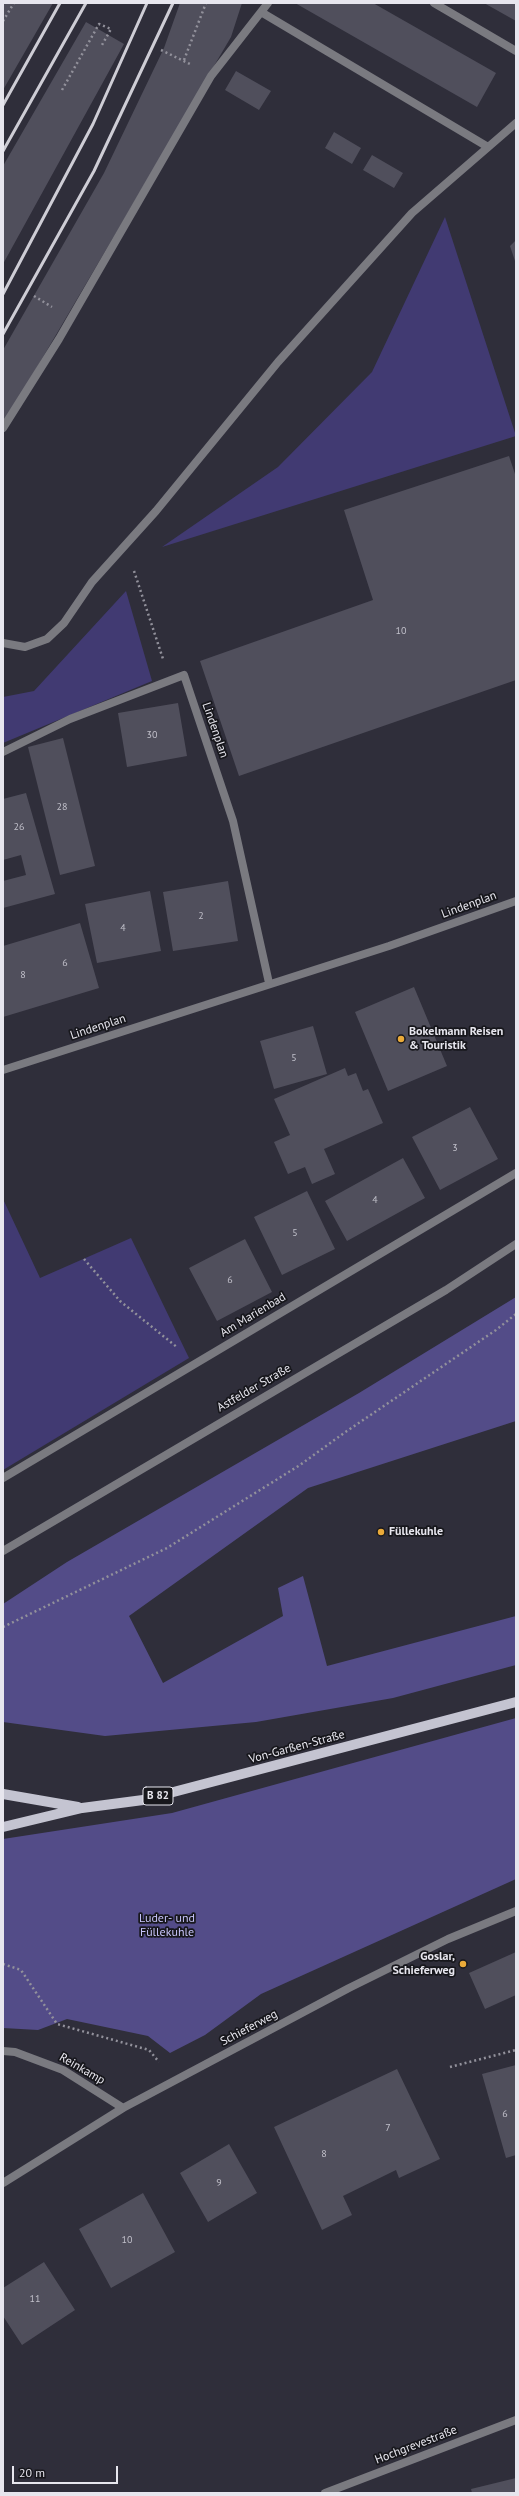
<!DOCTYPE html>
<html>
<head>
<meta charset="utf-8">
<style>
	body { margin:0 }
	#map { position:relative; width:519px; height:2496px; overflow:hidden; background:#2f2e3a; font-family:"PT Sans",sans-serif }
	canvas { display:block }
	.frame { position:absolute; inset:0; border:4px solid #e7e6ee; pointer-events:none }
	.scale { position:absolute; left:12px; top:2466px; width:106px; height:18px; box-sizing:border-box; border:2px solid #e7e6ee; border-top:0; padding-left:5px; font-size:12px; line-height:14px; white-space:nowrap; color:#e7e6ee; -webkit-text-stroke:3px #17171c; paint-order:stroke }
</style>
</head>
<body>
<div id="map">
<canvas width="519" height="2496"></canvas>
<div class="frame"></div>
<div class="scale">20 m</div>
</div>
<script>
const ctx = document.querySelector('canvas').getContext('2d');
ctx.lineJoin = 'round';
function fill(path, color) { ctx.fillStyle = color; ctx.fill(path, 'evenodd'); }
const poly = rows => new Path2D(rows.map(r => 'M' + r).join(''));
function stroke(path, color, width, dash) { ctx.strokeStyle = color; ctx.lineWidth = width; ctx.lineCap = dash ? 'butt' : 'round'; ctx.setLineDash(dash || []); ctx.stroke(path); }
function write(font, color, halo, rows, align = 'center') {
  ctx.font = font + ' "PT Sans",sans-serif'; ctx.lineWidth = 3.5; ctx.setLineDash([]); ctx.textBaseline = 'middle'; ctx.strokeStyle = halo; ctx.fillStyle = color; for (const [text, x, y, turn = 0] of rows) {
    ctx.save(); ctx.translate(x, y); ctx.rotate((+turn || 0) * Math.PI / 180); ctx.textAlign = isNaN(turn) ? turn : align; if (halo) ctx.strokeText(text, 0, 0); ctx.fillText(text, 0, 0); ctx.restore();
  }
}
const green = poly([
	[445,217,516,436,162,547,278,467,372,372],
	[126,591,152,681,3,743,3,697,34,691],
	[3,1199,40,1278,131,1238,189,1358,3,1470]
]);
const forest = poly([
	[516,1297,516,1421,308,1488,129,1616,163,1683,283,1616,278,1588,303,1576,327,1666,516,1616,516,1665,393,1698,256,1722,105,1736,3,1722,3,1604,67,1562,359,1393],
	[516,1718,516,1879,261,1994,205,2035,170,2053,148,2036,67,2019,38,2030,3,2028,3,1839,172,1813]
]);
const building = poly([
	[53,3,3,90,3,4],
	[180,3,242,3,231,37,3,425,3,350,104,173,164,48],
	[295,3,373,3,496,73,477,107],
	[484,3,516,3,516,21],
	[86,22,124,44,3,264,3,166],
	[236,71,271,91,259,110,225,90],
	[334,132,361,148,352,164,325,148],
	[372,155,403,173,394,188,363,170],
	[516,240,516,264,510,246],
	[509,456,516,477,516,680,239,776,200,661,373,600,344,510],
	[178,703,187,756,127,767,118,713],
	[63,738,95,866,60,875,28,747],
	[26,793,55,894,3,908,3,881,26,875,21,855,3,860,3,799],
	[228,881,238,941,173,951,163,892],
	[150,891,161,951,97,963,85,904],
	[80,923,99,988,3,1017,3,946],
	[414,987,447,1066,388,1091,355,1012],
	[313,1026,327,1074,274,1089,260,1041],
	[345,1068,348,1076,356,1073,363,1091,368,1089,383,1123,324,1149,335,1174,312,1184,305,1167,288,1174,274,1142,290,1135,274,1099],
	[470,1107,498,1159,440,1190,412,1137],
	[403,1158,425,1198,347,1241,325,1201],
	[307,1191,335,1249,282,1275,254,1217],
	[245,1239,272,1292,217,1321,189,1268],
	[516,1952,516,1995,485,2009,469,1973],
	[516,2065,516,2155,506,2158,482,2074],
	[397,2069,440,2159,399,2178,396,2170,343,2196,352,2215,322,2230,274,2127],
	[229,2144,257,2193,208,2222,180,2173],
	[143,2193,175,2252,111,2288,79,2229],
	[44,2262,75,2310,22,2345,3,2316,3,2288],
	[516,2478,516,2493,472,2493,471,2489]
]);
const path = poly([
	[3,21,14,3],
	[161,50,192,65],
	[184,60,206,3],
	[62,90,99,24,111,29,102,45],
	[34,296,52,307],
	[134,571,163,659],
	[84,1259,120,1301,178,1348],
	[3,1627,167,1548,300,1465,344,1433,496,1330,516,1314],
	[3,1964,21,1970,57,2024,149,2050,159,2062],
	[450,2067,516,2050]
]);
const service = poly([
	[434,3,516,51],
	[261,12,488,147],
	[3,428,59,339,211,76,268,3],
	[3,643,25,647,47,639,64,623,92,582,156,511,278,362,412,213,516,123]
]);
const minor = poly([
	[3,752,70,719,184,675,233,821,269,983],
	[3,1070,389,946,516,901],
	[3,1478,516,1173],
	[3,1551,446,1290,516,1244],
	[3,2051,15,2052,63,2070,123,2108],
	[3,2183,123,2108,349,1988,448,1939,516,1911],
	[325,2493,516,2420]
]);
const primary = poly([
	[3,1794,78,1807],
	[3,1827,82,1808,143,1800,516,1702]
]);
const rail = poly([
	[3,105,60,3],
	[3,151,86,3],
	[3,294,93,124,147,3],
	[3,334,94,171,173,3]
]);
const markers = [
	[401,1039,4,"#eaaa39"],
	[381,1532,4,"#eaaa39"],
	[463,1964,4,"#eaaa39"]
];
const numberNames = [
	["10",401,631],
	["30",152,735],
	["28",62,807],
	["26",19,827],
	["2",201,916],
	["4",123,928],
	["6",65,963],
	["8",23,975],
	["5",294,1058],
	["3",455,1148],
	["4",375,1200],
	["5",295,1233],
	["6",230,1280],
	["6",505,2114],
	["7",388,2128],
	["8",324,2154],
	["9",219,2183],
	["10",127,2240],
	["11",35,2299]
];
const shields = [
	[158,1796,30]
];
const shieldNames = [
	["B 82",158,1796]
];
const streetNames = [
	["Lindenplan",215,730,71],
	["Lindenplan",469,905,-20],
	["Lindenplan",98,1027,-18],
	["Am Marienbad",253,1315,-31],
	["Astfelder Straße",254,1388,-30],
	["Von-Garßen-Straße",297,1747,-15],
	["Schieferweg",249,2028,-28],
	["Reinkamp",82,2069,30],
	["Hochgrevestraße",416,2445,-21]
];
const poiNames = [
	["Bokelmann Reisen",409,1032],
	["& Touristik",409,1046],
	["Füllekuhle",389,1532],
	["Goslar,",455,1957,"right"],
	["Schieferweg",455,1971,"right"]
];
const parkNames = [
	["Luder- und",167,1919],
	["Füllekuhle",167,1933]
];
fill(green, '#413a72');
fill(forest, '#534c88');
fill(building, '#504f5c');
stroke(path, '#92919b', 2.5, [2, 3]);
stroke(service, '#7a7a80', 8);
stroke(minor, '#7a7a80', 8);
stroke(primary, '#c4c4d1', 10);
stroke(rail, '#cecdd5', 3);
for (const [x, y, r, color] of markers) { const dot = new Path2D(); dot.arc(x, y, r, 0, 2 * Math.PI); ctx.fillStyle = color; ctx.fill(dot); stroke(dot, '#17171c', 1.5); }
write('10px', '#c1c0ca', null, numberNames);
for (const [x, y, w] of shields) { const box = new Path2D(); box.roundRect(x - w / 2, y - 9, w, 18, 3); ctx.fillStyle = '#17171c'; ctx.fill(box); stroke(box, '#e7e6ee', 1); }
write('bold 11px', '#e7e6ee', null, shieldNames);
write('12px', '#e7e6ee', '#17171c', streetNames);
write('bold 12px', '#e7e6ee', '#17171c', poiNames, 'left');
write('12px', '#c8c5fb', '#17171c', parkNames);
</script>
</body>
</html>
